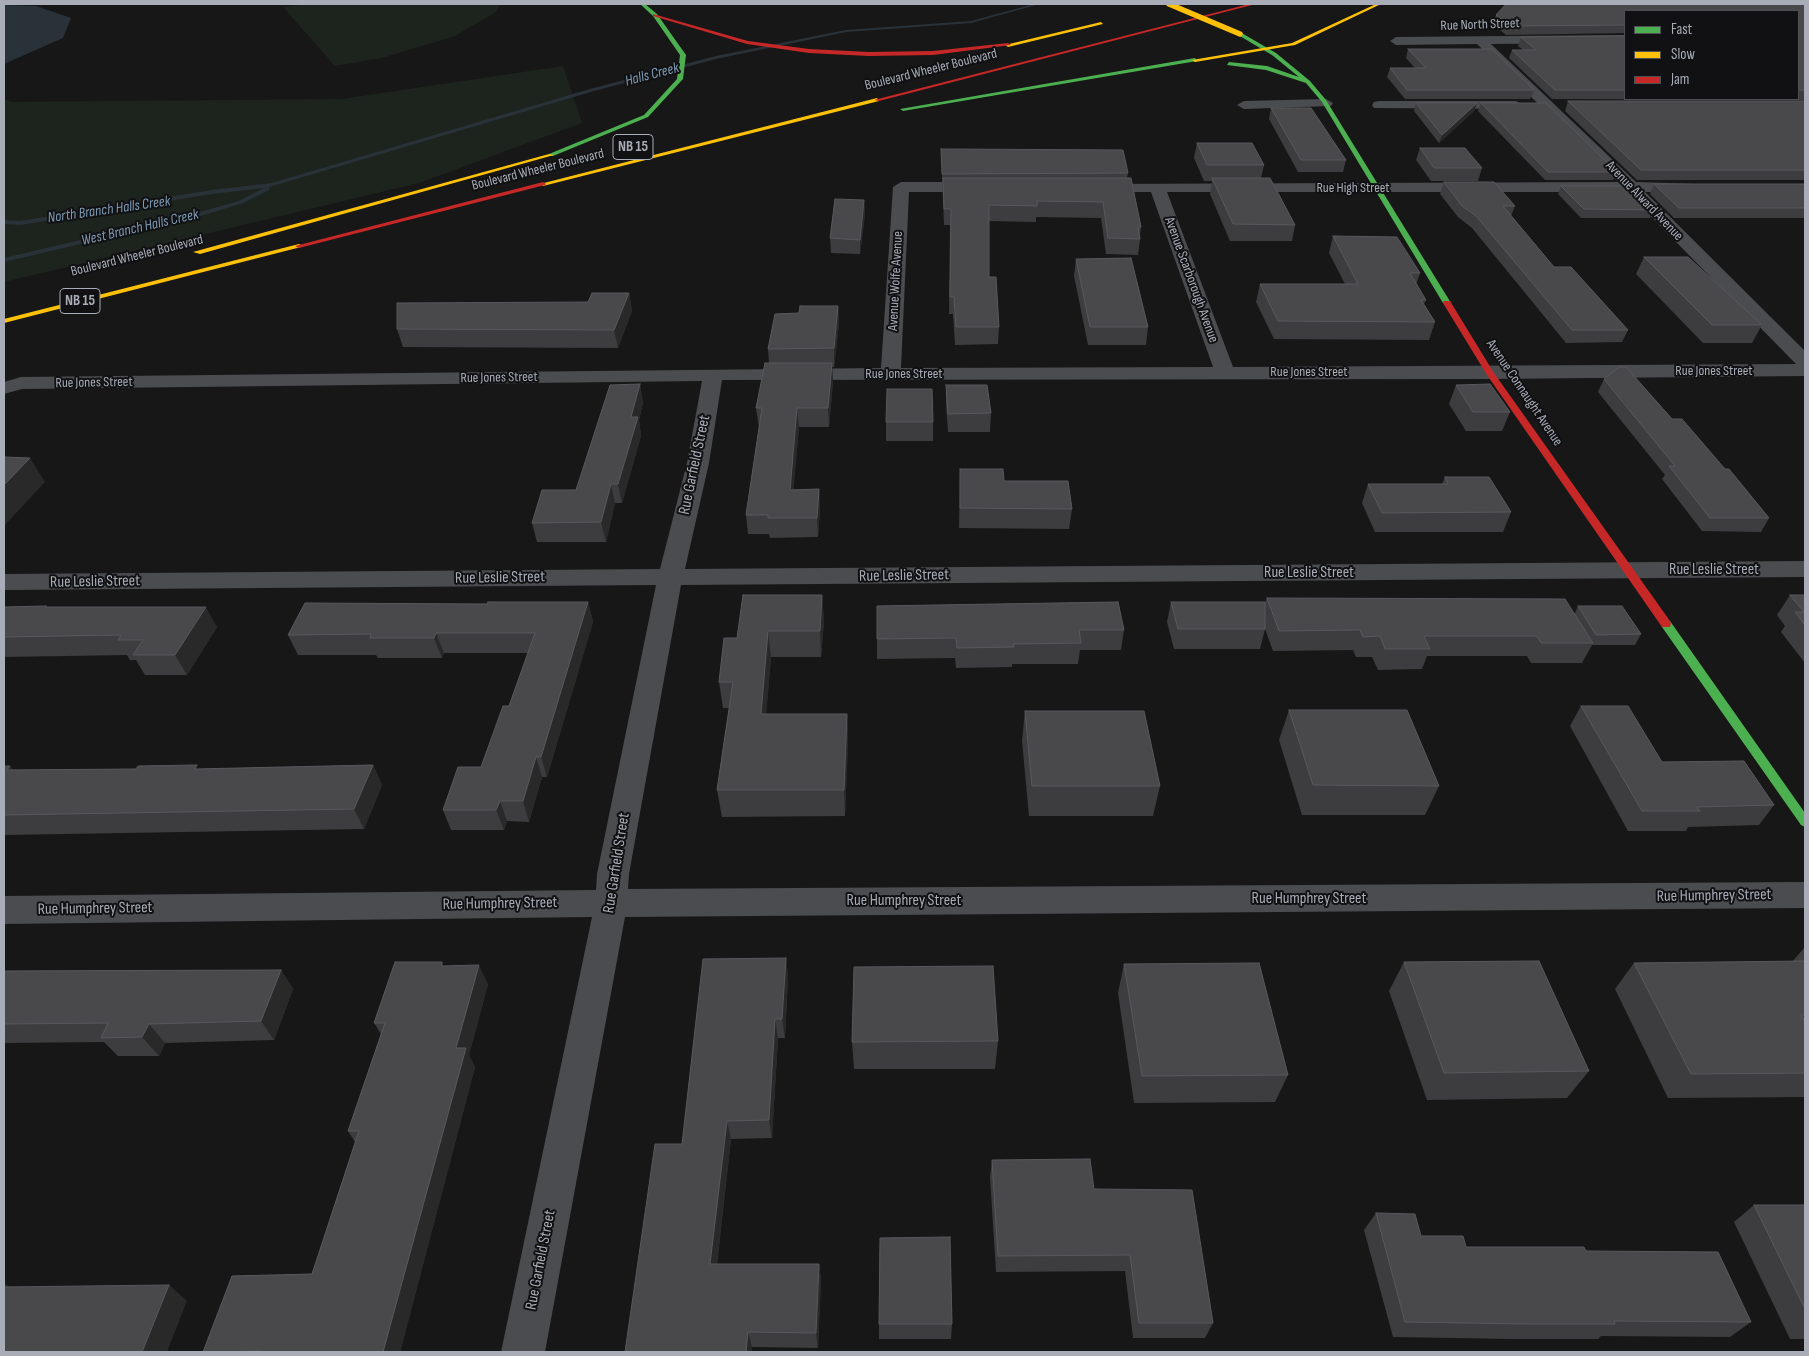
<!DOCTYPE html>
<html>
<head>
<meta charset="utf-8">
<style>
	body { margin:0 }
	#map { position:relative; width:1809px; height:1356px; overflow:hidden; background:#171717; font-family:"Sofia Sans Condensed",sans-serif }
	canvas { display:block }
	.frame { position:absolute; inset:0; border:5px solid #a8adb8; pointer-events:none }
	.legend { position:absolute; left:1624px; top:10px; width:175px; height:90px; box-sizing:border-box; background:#111113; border:1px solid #4d4f55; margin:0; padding:6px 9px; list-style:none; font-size:15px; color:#a8adb8 }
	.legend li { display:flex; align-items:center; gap:10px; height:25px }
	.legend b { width:25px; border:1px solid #4d4f55 }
</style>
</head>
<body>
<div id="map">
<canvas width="1809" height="1356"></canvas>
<div class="frame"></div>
<ul class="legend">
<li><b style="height:6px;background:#4caf50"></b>Fast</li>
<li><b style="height:6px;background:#ffc107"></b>Slow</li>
<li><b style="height:6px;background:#c62828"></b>Jam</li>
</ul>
</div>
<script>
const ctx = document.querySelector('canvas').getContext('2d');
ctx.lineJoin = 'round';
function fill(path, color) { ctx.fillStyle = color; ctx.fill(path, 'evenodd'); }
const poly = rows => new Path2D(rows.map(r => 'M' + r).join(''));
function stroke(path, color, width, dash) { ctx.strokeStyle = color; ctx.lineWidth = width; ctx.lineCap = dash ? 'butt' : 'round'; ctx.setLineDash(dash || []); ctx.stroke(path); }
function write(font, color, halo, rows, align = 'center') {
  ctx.font = font + ' "Sofia Sans Condensed",sans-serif'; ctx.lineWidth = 4; ctx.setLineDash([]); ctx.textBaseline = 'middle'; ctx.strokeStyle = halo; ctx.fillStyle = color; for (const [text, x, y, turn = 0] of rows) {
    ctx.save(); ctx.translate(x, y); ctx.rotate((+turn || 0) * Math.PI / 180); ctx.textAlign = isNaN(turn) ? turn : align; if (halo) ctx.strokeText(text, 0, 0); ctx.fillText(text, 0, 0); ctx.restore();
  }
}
const green = poly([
	[310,4,501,4,496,12,455,36,382,58,335,66,283,7],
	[563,66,582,123,419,183,4,282,4,99,12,102,342,99]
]);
const water = poly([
	[4,5,36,6,71,18,63,38,4,64]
]);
const stream = poly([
	[1034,4,1040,4,971,23,846,32,716,59,594,91,269,187,269,190,243,203,204,215,4,262,4,258,200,212,239,201,264,188,212,194,20,225,4,224,4,220,20,221,212,190,272,183,590,89,716,56,846,30,971,21,1034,4]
]);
const street = poly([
	[1625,35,1625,43,1491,44,1636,182,1696,184,1698,187,1696,190,1690,192,1645,192,1805,351,1805,376,1490,379,722,380,709,463,685,569,1805,561,1805,577,681,585,629,874,628,889,1805,882,1805,908,625,917,545,1352,501,1352,592,917,4,924,4,896,596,890,597,874,656,585,4,590,4,574,660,569,687,463,702,381,22,389,4,394,4,382,21,377,881,368,893,187,901,182,980,182,988,187,980,192,909,192,901,368,1213,367,1151,192,1096,192,1090,190,1088,187,1090,184,1618,182,1477,44,1396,45,1390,41,1396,37,1625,35],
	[1167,192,1627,192,1796,364,1233,367,1167,192],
	[1326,99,1333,103,1331,106,1244,109,1237,105,1244,101,1326,99],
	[1379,101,1516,101,1523,105,1516,109,1374,108,1372,105,1374,102,1379,101]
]);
const fast = poly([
	[640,4,645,4,657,14,686,55,683,79,648,117,553,156,549,156,549,154,644,115,677,79,680,55,653,16,640,4],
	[1240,32,1276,53,1310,81,1326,100,1451,303,1450,305,1443,303,1322,102,1306,83,1266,70,1227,65,1229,62,1267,66,1299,77,1272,55,1238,35,1240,32],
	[1195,58,1197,61,903,111,900,109,1195,58],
	[1666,620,1670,621,1805,813,1805,827,1801,825,1662,627,1661,624,1662,621,1666,620]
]);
const slow = poly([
	[1376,4,1381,4,1295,45,1195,62,1192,60,1292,43,1376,4],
	[1101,22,1103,24,1008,47,1005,45,1101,22],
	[877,98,879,101,543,186,540,184,877,98],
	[549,154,554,155,200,254,193,252,549,154],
	[299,244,303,246,301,247,4,323,4,319,299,244]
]);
const jam = poly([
	[1249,4,1256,4,879,101,874,100,1249,4],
	[653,14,748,41,809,49,869,52,933,51,1008,43,1011,45,933,55,869,56,809,53,747,44,653,16,653,14],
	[543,182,546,184,545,185,299,248,295,246,543,182],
	[1444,301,1450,301,1494,373,1670,621,1671,624,1670,627,1662,627,1487,375,1443,303,1444,301]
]);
const slowBridge = poly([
	[1169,4,1240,34]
]);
const wall = poly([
	[1805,4,1805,100,1552,99,1509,58,1512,50,1523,50,1518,46,1521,37,1625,36,1625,99,1798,99,1798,11,1625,11,1625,33,1506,35,1493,24,1496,15],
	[1408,49,1534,90,1530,99,1405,99,1387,77,1390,68,1415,68,1406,58],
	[1568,101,1805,101,1805,180,1637,180,1565,111],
	[1416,103,1477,103,1474,111,1439,143,1414,111],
	[1481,103,1617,172,1613,180,1545,180,1478,111],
	[1271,108,1346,160,1343,172,1298,172,1269,119],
	[1197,143,1264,165,1261,178,1295,225,1292,241,1230,241,1210,194,1212,181,1204,181,1194,158],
	[1420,148,1482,168,1478,181,1431,181,1416,160],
	[941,149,1128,173,1127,178,1141,227,1140,235,1140,239,1138,255,1106,254,1101,218,1036,217,1036,222,989,221,989,277,999,327,998,344,955,345,953,314,949,314,950,225,944,225],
	[1444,182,1515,206,1511,216,1554,267,1628,330,1622,342,1566,343,1472,228,1458,217,1440,194],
	[1654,184,1805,184,1805,218,1674,218,1650,194],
	[1561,186,1653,210,1650,218,1581,218,1558,194],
	[864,200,865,214,860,254,831,253,830,238],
	[1333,236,1420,273,1416,285,1426,300,1424,304,1435,322,1429,340,1274,339,1256,302,1260,284,1345,284,1329,253],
	[1644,257,1762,325,1752,343,1703,343,1636,274],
	[1076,259,1148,327,1146,345,1088,345,1074,276],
	[629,293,632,311,618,348,403,347,397,329,588,302],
	[838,306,839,324,834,367,832,367,833,382,829,427,799,427,793,490,819,489,820,509,818,537,770,538,769,534,748,534,746,515,759,427,756,408,769,363,768,349,799,313],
	[1604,379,1672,419,1725,469,1769,518,1761,532,1702,531,1662,479,1665,475,1598,392],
	[640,384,643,403,639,420,641,436,622,503,615,503,606,542,537,542,532,523,576,490],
	[946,385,991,413,990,432,948,432,946,404],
	[1456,385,1510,412,1502,431,1466,431,1449,404],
	[886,422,933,422,933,441,886,441],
	[960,469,1004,481,1072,509,1069,529,959,528],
	[1445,477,1511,512,1503,532,1375,532,1362,503,1368,484,1442,484],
	[822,595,824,621,821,657,771,657,766,714,847,714,848,741,845,816,722,817,717,790,729,708,723,708,719,682,737,638],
	[1790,595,1805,595,1805,663,1781,632,1785,626,1777,615],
	[1267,598,1575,613,1578,606,1641,634,1635,645,1592,645,1582,663,1531,663,1527,656,1427,656,1422,669,1378,670,1372,657,1356,657,1353,650,1273,651,1265,629,1260,649,1174,649,1167,622,1171,602,1265,602],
	[588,602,593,622,547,777,542,777,529,822,507,821,504,830,451,830,443,810,481,767,509,706,528,653,444,653,442,658,378,658,376,655,298,655,288,635,487,604],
	[877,606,1124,630,1121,650,1080,650,1078,664,1012,664,1012,667,956,668,955,658,877,659],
	[4,607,47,607,217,627,187,675,145,675,136,660,130,660,127,655,4,657],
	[1581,706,1662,762,1774,805,1759,825,1688,827,1686,831,1628,831,1570,726],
	[1289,710,1439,786,1425,815,1302,815,1279,740],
	[1025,711,1160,786,1153,816,1029,816,1022,741],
	[373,765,382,785,364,829,4,835,4,766,10,766,13,770,199,769],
	[1805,947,1805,1097,1668,1098,1615,989,1634,963,1792,962],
	[786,958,788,978,785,1038,778,1038,772,1138,731,1139,717,1264,819,1264,821,1280,818,1348,752,1347,752,1352,625,1352,682,1144],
	[1404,962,1589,1071,1567,1098,1427,1100,1389,991],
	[1124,964,1288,1075,1275,1102,1134,1103,1118,993],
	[444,966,488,984,469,1055,475,1067,400,1352,203,1352,312,1274,355,1142,348,1131,381,1034,374,1023],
	[281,970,293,989,274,1040,165,1043,159,1056,118,1056,104,1042,4,1043,4,971],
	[998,1041,995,1069,854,1069,852,1042],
	[992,1160,1094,1189,1213,1323,1205,1338,1133,1338,1125,1271,996,1272,990,1177],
	[1754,1205,1805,1205,1805,1339,1790,1339,1734,1222],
	[1376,1213,1421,1236,1466,1247,1586,1251,1751,1322,1730,1337,1601,1336,1598,1339,1513,1339,1393,1337,1364,1230],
	[879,1324,952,1324,951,1339,879,1339]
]);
const shadedWall = poly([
	[1477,103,1474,111,1439,143,1442,135],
	[864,200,865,214,860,254,860,240],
	[629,293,632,311,618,348,614,330],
	[838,306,839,324,834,367,834,348],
	[832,363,833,382,829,427,828,408],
	[640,384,643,403,639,420,641,436,622,503,618,484,631,417],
	[797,408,799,427,792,509,790,490],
	[30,458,45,482,4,526,4,485],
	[611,484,615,503,606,542,601,522],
	[819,489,820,509,818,537,817,518],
	[822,595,824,621,821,657,820,631],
	[588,602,593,622,547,777,541,757],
	[206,607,217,627,187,675,175,655],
	[768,631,771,657,764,741,761,714],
	[436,633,444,653,442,658,434,638],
	[847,714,848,741,845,816,844,790],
	[536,757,542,777,529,822,523,801],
	[373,765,382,785,364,829,354,809],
	[10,766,26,786,7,770],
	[500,801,507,821,504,830,496,810],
	[786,958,788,978,785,1038,782,1019],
	[479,965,488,984,469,1055,475,1067,400,1352,383,1352,456,1048],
	[281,970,293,989,274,1040,261,1021],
	[775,1019,778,1038,772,1138,769,1120],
	[149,1024,165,1043,159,1056,142,1037],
	[727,1121,731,1139,715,1280,710,1264],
	[819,1264,821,1280,818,1348,816,1333],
	[4,1283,19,1293,4,1296],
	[169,1285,187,1301,167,1352,142,1352],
	[748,1332,752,1347,752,1352,746,1352]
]);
const building = poly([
	[1506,4,1805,4,1805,90,1798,90,1798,11,1625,11,1625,25,1508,26,1496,15,1506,4],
	[1625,36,1625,90,1555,90,1512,50,1536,50,1521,37,1625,36],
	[1408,49,1492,49,1534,90,1407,90,1390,68,1426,68,1408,49],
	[1568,101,1805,101,1805,170,1641,170,1568,101],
	[1416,103,1477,103,1442,135,1416,103],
	[1481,103,1546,103,1617,172,1548,172,1481,103],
	[1271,108,1311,108,1346,160,1301,160,1271,108],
	[1197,143,1252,143,1264,165,1207,165,1197,143],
	[1420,148,1465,148,1482,168,1434,168,1420,148],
	[941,149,1123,150,1128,173,942,174,941,149],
	[943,178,1131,178,1141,227,1138,227,1140,239,1108,238,1103,202,1037,201,1037,206,989,205,989,277,996,277,999,327,956,327,954,297,950,297,951,209,944,209,943,178],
	[1212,178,1270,178,1295,225,1233,224,1212,178],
	[1444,182,1494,182,1515,206,1503,206,1554,267,1571,267,1628,330,1572,330,1476,216,1462,206,1444,182],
	[1654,184,1805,184,1805,208,1679,208,1654,184],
	[1561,186,1630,186,1653,210,1584,209,1561,186],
	[835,199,864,200,860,240,830,238,835,199],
	[1333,236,1397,237,1420,273,1410,273,1426,300,1421,300,1435,322,1278,321,1260,284,1358,284,1333,236],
	[1644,257,1688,257,1762,325,1712,325,1644,257],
	[1131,258,1148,327,1090,327,1076,259,1131,258],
	[592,293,629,293,614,330,397,329,397,303,588,302,592,293],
	[800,306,838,306,834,348,768,349,775,314,799,313,800,306],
	[765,363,832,363,828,408,797,408,790,490,819,489,817,518,768,518,768,515,746,515,762,408,756,408,765,363],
	[1619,367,1626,367,1672,419,1682,419,1725,469,1729,469,1769,518,1710,518,1669,466,1675,466,1604,379,1619,367],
	[640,384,631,417,638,417,618,484,611,484,601,522,532,523,542,490,576,490,610,385,640,384],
	[1490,384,1510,412,1473,412,1456,385,1490,384],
	[946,385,987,385,991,413,948,414,946,385],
	[887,389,932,389,933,422,886,422,887,389],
	[4,457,30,458,4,485,4,457],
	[960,469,1003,469,1004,481,1068,481,1072,509,960,508,960,469],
	[1445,477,1489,477,1511,512,1382,513,1368,484,1448,484,1445,477],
	[743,595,822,595,820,631,768,631,761,714,847,714,844,790,717,790,733,682,719,682,724,638,737,638,743,595],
	[1790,595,1805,595,1805,625,1795,612,1804,612,1790,595],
	[1267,598,1565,599,1593,643,1541,643,1537,636,1424,636,1430,649,1385,649,1380,636,1363,637,1360,630,1279,631,1267,598],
	[488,602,588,602,541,757,536,757,523,801,500,801,496,810,443,810,458,767,481,767,503,706,509,706,535,633,436,633,434,638,370,638,371,634,288,635,305,603,487,604,488,602],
	[1118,602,1124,630,1079,630,1081,643,1013,644,1014,647,957,648,956,638,877,639,877,606,1118,602],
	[1171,602,1265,602,1265,629,1178,629,1171,602],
	[46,606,45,607,206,607,175,655,133,655,143,640,118,640,121,635,4,637,4,607,46,606],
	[1578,606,1622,606,1641,634,1596,635,1578,606],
	[1581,706,1628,706,1662,762,1744,761,1774,805,1697,807,1700,811,1642,811,1581,706],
	[1289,710,1407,710,1439,786,1313,785,1289,710],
	[1025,711,1144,711,1160,786,1032,786,1025,711],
	[197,765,195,769,373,765,354,809,4,815,4,766,10,766,7,770,136,769,138,766,197,765],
	[786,958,782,1019,775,1019,769,1120,727,1121,710,1264,819,1264,816,1333,748,1332,746,1352,625,1352,655,1144,682,1144,703,959,786,958],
	[1539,961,1589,1071,1444,1073,1404,962,1539,961],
	[1805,961,1805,1015,1801,1015,1805,1022,1805,1073,1691,1074,1634,963,1805,961],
	[395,962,442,962,442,966,479,965,456,1048,466,1048,383,1352,262,1352,262,1351,203,1352,232,1276,312,1274,359,1131,348,1131,385,1023,374,1023,395,962],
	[1259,963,1288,1075,1142,1076,1124,964,1259,963],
	[993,966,998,1041,852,1042,854,967,993,966],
	[281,970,261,1021,149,1024,142,1037,101,1038,108,1023,4,1024,4,971,281,970],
	[1090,1159,1094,1189,1192,1190,1213,1323,1139,1323,1130,1255,998,1256,992,1160,1090,1159],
	[1754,1205,1805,1205,1805,1309,1754,1205],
	[1376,1213,1415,1214,1421,1236,1463,1236,1466,1247,1584,1247,1586,1251,1718,1252,1751,1322,1614,1321,1615,1324,1529,1324,1405,1322,1376,1213],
	[950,1237,952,1324,879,1324,880,1238,950,1237],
	[169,1285,142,1352,4,1352,4,1287,169,1285]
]);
const farStreetnames = [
	["Rue North Street",1480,25,-2],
	["Boulevard Wheeler Boulevard",931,70,-14],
	["Boulevard Wheeler Boulevard",538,170,-14],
	["Rue High Street",1353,188],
	["Avenue Alward Avenue",1644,201,46],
	["Boulevard Wheeler Boulevard",137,256,-14],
	["Avenue Scarborough Avenue",1191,280,70],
	["Avenue Wolfe Avenue",896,281,-87],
	["Rue Jones Street",1714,371],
	["Rue Jones Street",1309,372],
	["Rue Jones Street",904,374],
	["Rue Jones Street",499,378,-1],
	["Rue Jones Street",94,383,-1],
	["Avenue Connaught Avenue",1524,393,56]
];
const farWaternames = [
	["Halls Creek",652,75,-15],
	["North Branch Halls Creek",109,210,-8],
	["West Branch Halls Creek",140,228,-13]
];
const shields = [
	[633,147,40],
	[80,301,40]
];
const shieldNames = [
	["NB 15",633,147],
	["NB 15",80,301]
];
const streetNames = [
	["Rue Garfield Street",695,465,-78],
	["Rue Leslie Street",1714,570],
	["Rue Leslie Street",1309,573],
	["Rue Leslie Street",904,576,-1],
	["Rue Leslie Street",500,578,-1],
	["Rue Leslie Street",95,582,-1],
	["Rue Garfield Street",617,863,-81],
	["Rue Humphrey Street",1714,896,-1],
	["Rue Humphrey Street",1309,899],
	["Rue Humphrey Street",904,901],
	["Rue Humphrey Street",500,904,-1],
	["Rue Humphrey Street",95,909,-1],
	["Rue Garfield Street",541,1260,-79]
];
fill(green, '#1d241e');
fill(water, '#2a3239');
fill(stream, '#2a3239');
fill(street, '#4b4c50');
fill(fast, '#4caf50');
fill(slow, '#ffc107');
fill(jam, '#c62828');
stroke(slowBridge, '#ffc107', 5.5);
fill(wall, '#3d3d3f');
fill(shadedWall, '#29292a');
fill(building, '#49494c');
stroke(building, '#58595d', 1);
write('14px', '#a8adb8', '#111113', farStreetnames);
write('italic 15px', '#7f9bb3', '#111113', farWaternames);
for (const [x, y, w] of shields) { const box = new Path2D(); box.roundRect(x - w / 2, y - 12.5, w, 25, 4); ctx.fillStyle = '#111113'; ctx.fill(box); stroke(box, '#a8adb8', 1); }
write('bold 15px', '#a8adb8', null, shieldNames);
write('16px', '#a8adb8', '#111113', streetNames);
</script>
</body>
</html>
